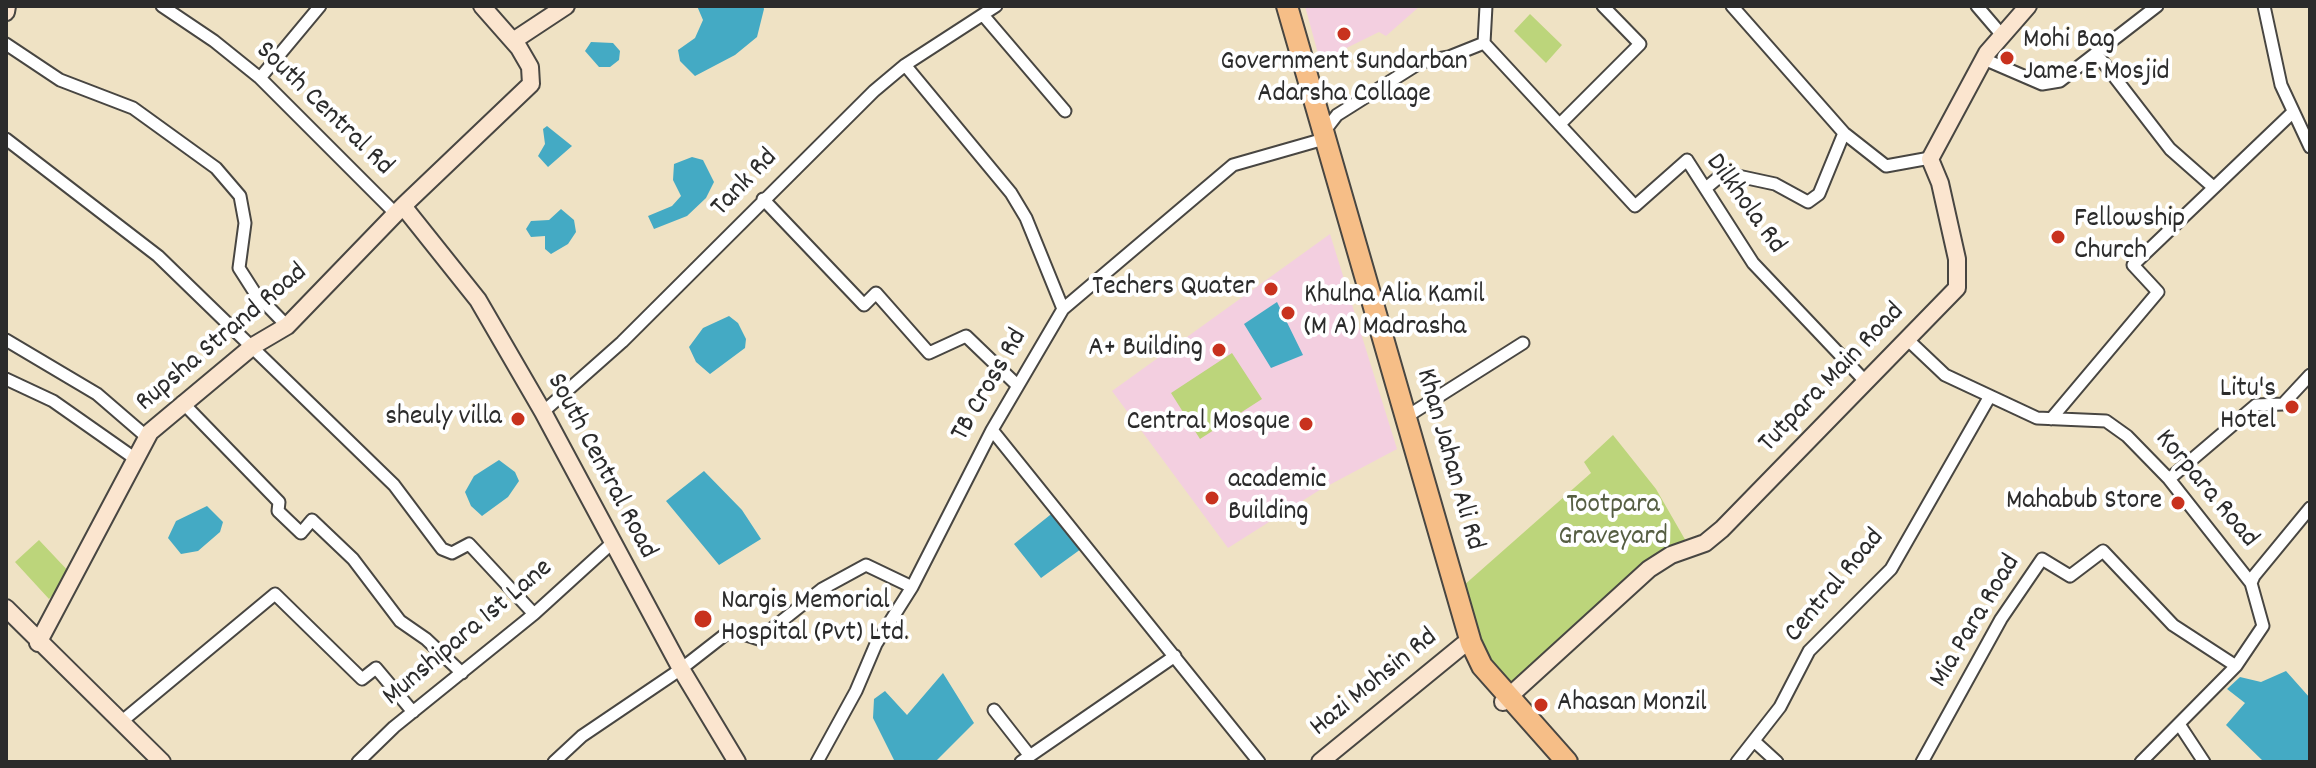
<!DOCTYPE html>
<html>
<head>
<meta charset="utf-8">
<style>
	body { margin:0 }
	#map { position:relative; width:2316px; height:768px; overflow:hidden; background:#efe2c4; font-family:Dekko,sans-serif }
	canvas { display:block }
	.frame { position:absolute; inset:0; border:8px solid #2b2b2b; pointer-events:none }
</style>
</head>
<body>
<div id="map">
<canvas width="2316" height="768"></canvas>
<div class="frame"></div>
</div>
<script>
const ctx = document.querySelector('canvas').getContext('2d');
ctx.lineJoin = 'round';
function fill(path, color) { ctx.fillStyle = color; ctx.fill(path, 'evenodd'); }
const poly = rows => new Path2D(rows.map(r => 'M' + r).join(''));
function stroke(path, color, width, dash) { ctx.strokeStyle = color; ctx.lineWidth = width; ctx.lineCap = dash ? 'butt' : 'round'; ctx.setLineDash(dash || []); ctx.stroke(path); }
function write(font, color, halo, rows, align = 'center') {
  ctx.font = font + ' Dekko,sans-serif'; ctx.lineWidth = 8; ctx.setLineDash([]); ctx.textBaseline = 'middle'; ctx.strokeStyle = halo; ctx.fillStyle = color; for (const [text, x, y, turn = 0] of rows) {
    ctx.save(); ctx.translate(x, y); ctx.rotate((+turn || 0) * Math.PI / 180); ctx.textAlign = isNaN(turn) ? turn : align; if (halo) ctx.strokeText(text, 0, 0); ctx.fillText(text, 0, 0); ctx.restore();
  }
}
const built = poly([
	[1305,6,1420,6,1386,36,1379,32,1320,61],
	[1330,234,1397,449,1318,491,1228,548,1112,391]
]);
const green = poly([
	[1530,14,1562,45,1546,63,1514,31],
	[1232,353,1262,399,1200,439,1171,393],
	[1613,435,1656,489,1687,543,1659,552,1505,689,1454,594,1591,473,1584,462],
	[39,540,72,575,49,599,15,562]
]);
const water = poly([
	[697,6,763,6,764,9,757,37,735,55,695,76,680,61,678,50,695,38,703,20],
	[591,42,613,43,620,51,619,60,610,67,599,67,585,51],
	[547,126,572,146,548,167,538,156,545,144,543,129],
	[692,157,703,160,714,182,706,198,687,216,654,229,648,216,672,206,681,196,673,180,674,164],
	[561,209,574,220,576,232,568,244,551,254,545,249,545,236,531,237,526,229,531,221,549,220],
	[1277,302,1303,355,1271,368,1244,324],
	[729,316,738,323,746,339,745,348,710,374,696,362,689,347,703,328],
	[499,460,515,472,519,481,508,497,482,516,471,506,465,492,474,476],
	[704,471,742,510,761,539,719,565,666,501],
	[207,506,223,522,220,532,198,551,181,554,168,538,176,521],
	[1055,511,1081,549,1041,578,1014,544],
	[2286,671,2310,698,2310,762,2264,762,2226,725,2245,703,2227,689,2240,677,2261,682],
	[943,673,974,723,935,762,895,762,873,718,874,699,885,691,907,715]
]);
const street = poly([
	[162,6,214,41,260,78,396,214],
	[1732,6,1844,133,1886,166,1930,158],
	[1977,6,2001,34],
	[2264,6,2281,85,2310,147],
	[983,15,1065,111],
	[1484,43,1635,206,1687,160,1753,263,1864,380],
	[1484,43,1486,6],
	[6,44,60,80,133,108,216,168,240,196,245,223,239,268,255,293,287,326],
	[2096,53,2170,149,2212,186],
	[1984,59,2042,84,2060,81,2157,6],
	[905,65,1011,193,1026,218,1063,309],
	[260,78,320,6],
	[1560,124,1640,44,1603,6],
	[6,139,158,256,394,485,442,549,452,553,469,544,534,614],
	[1706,188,1724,173,1775,184,1808,202,1819,194,1844,133],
	[763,199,864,305,876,293,929,353,966,336,1017,385],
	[1907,339,1945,375,2037,418,2106,421,2127,436,2169,479,2251,583],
	[6,340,97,394,148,438],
	[6,379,53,401,137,460],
	[182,402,279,502,278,511,301,533,312,520,353,559,400,621,426,639,462,673],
	[543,412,622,342,874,91,905,65,996,6],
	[1406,417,1523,343],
	[2051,419,2158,292,2133,265,2291,114],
	[992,430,1259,762],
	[2169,479,2256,405,2283,404,2310,375],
	[994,710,1030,756],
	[121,722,275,594,362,679,376,668,413,712],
	[2179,724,2204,762],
	[1754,741,1777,762],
	[358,762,394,727,534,614,611,544],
	[554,762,582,736,681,669,731,630,759,639,822,589,866,565,912,587],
	[817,762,856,691,876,644,912,587,992,430,1063,309,1233,165,1317,141,1337,115,1421,62,1449,57,1484,43],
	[1021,762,1175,656],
	[1737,762,1780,707,1809,651,1891,569,1990,396],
	[1922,762,2001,619,2042,559,2070,576,2103,551,2173,625,2236,666],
	[2141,762,2236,666,2263,626,2251,583,2254,576,2310,508]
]);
const secondary = poly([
	[6,12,7,6],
	[513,41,566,6],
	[403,206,478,300,543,412,681,669,737,762],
	[6,608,162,762],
	[38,643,150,432,253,346,287,326,403,206,531,84,530,67,519,48,482,6],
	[1503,702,1649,569,1671,555,1705,543,1722,529,1957,288,1957,259,1940,183,1930,159,1987,53,2028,6],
	[1320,762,1463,645]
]);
const highway = poly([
	[1287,6,1471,643,1482,666,1567,762]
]);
const markers = [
	[1344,34,8,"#c8321e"],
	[2007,58,8,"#c8321e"],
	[2058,237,8,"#c8321e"],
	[1271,289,8,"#c8321e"],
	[1288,313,8,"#c8321e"],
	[1219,350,8,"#c8321e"],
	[2292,407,8,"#c8321e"],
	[518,419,8,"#c8321e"],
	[1306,424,8,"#c8321e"],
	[1212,498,8,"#c8321e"],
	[2178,503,8,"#c8321e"],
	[703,619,10,"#c8321e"],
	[1541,705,8,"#c8321e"]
];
const poiNames = [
	["Mohi Bag",2023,42],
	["Jame E Mosjid",2023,74],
	["Government Sundarban",1344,64,"center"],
	["Adarsha Collage",1344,96,"center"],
	["Fellowship",2074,221],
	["Church",2074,253],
	["Techers Quater",1255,289,"right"],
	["Khulna Alia Kamil",1304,297],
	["(M A) Madrasha",1304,329],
	["A+ Building",1203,350,"right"],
	["Litu's",2276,391,"right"],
	["Hotel",2276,423,"right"],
	["sheuly villa",502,419,"right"],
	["Central Mosque",1290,424,"right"],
	["academic",1228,482],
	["Building",1228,514],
	["Mahabub Store",2162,503,"right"],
	["Nargis Memorial",721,603],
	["Hospital (Pvt) Ltd.",721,635],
	["Ahasan Monzil",1557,705]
];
const streetNames = [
	["South Central Rd",323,110,44],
	["Tank Rd",746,184,-46],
	["Dilkhola Rd",1744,205,54],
	["Rupsha Strand Road",223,339,-40],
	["Tutpara Main Road",1833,379,-46],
	["TB Cross Rd",991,386,-60],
	["Khan Jahan Ali Rd",1448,460,74],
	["South Central Road",600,467,62],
	["Korpara Road",2205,490,50],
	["Central Road",1836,587,-50],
	["Mia Para Road",1977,622,-59],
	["Munshipara 1st Lane",469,634,-40],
	["Hazi Mohsin Rd",1375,684,-39]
];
const parkNames = [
	["Tootpara",1613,507],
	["Graveyard",1613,539]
];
fill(built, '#f3cfe0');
fill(green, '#bcd57b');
fill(water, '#44aac4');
stroke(street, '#484642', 15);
stroke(secondary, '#484642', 20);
stroke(highway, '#484642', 24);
stroke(street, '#fff', 11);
stroke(secondary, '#fbe5cf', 16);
stroke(highway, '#f6be87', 20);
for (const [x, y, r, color] of markers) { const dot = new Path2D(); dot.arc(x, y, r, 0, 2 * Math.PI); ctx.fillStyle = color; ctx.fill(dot); stroke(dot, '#fff', 3); }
write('28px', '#2b2b2b', '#fff', poiNames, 'left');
write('28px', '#2b2b2b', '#fff', streetNames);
write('28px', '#565e43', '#fff', parkNames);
</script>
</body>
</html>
